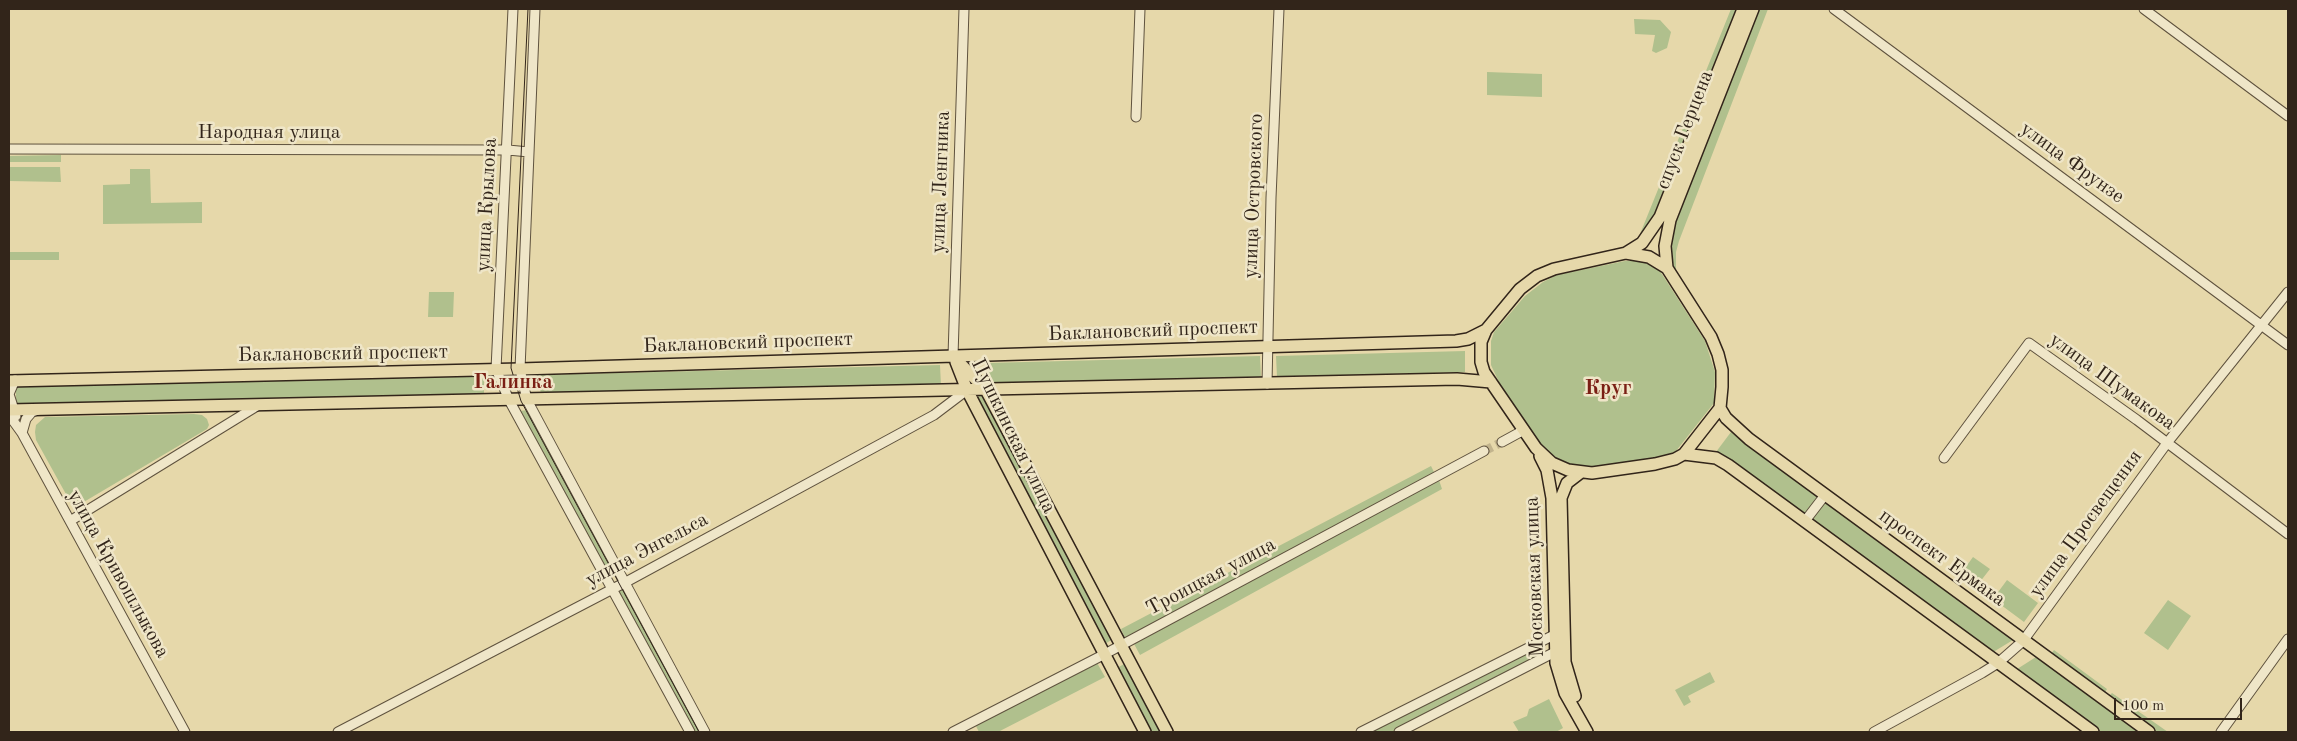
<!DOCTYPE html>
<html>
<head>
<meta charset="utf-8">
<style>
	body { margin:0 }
	#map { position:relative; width:2297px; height:741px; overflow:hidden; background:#e6d8aa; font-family:"Old Standard TT",serif }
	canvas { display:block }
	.frame { position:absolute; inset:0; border:10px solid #32251a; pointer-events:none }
	.scale { position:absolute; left:2114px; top:698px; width:128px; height:22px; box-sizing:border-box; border:2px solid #32251a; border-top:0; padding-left:6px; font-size:15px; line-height:18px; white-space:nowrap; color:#32251a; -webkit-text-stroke:4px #efe6c8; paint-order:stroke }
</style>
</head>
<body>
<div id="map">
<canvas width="2297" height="741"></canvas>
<div class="frame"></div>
<div class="scale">100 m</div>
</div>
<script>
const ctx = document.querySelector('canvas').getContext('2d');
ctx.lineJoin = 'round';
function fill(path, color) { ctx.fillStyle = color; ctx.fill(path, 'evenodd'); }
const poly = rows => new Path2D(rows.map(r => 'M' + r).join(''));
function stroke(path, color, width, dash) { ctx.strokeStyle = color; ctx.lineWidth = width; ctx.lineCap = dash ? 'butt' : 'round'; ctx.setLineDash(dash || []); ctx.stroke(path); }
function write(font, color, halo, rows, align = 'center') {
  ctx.font = font + ' "Old Standard TT",serif'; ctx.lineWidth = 5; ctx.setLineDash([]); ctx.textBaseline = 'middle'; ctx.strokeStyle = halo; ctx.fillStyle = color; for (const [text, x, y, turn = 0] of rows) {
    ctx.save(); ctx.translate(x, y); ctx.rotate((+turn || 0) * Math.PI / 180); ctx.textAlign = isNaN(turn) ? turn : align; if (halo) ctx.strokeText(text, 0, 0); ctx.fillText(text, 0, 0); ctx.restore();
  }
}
const green = poly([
	[1731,9,1739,9,1657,215,1647,232,1640,234],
	[1757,9,1768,9,1679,241,1676,252,1676,274,1669,262,1669,243,1674,220],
	[1634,19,1660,20,1671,32,1667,48,1656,53,1652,51,1655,35,1635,34],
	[1487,72,1542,74,1542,97,1487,95],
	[61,155,61,162,9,162,9,156],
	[9,167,60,167,61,182,9,181],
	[130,169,150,169,151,203,202,202,202,223,103,224,103,185,130,184],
	[9,252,59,252,59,260,9,260],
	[1625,261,1641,261,1652,264,1660,271,1705,341,1715,372,1714,403,1676,451,1666,456,1655,460,1585,468,1570,466,1552,457,1537,440,1504,393,1491,365,1491,341,1494,332,1525,296,1543,282,1557,275],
	[429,292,454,292,453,317,428,317],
	[1465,351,1465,372,1277,377,1276,356],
	[1260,356,1261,377,986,384,986,363],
	[940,365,941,386,542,396,535,375],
	[484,375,484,396,16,405,16,385],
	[984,394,1113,639,1103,645,975,398],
	[529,410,618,572,608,577,519,411],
	[194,414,202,415,207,419,209,425,207,429,77,506,72,505,36,440,35,432,36,425,45,417],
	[1731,432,2013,640,1990,654,1716,452],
	[1431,466,1435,474,1126,640,1121,629],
	[1439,480,1442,489,1140,655,1133,642],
	[1973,557,1990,569,1976,587,1960,575],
	[2007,580,2038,603,2024,622,1993,599],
	[624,586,702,732,692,732,616,591],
	[2168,600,2191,616,2168,650,2144,633],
	[1534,648,1539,658,1392,732,1369,732],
	[2054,650,2107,689,2104,694,2051,654],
	[2036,657,2139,732,2098,732,2014,671],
	[1096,661,1105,677,998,732,979,732,976,726,982,719],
	[1126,663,1163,732,1149,732,1115,669],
	[1710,672,1715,682,1688,696,1691,702,1684,706,1675,690],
	[2112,693,2168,732,2157,732,2108,697],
	[1549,699,1563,728,1556,732,1519,732,1513,722,1527,716,1529,709]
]);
const minorTunnel = poly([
	[1484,451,1502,442]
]);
const minor = poly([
	[513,9,496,369,509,400,690,732],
	[535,9,520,369,527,400,705,732],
	[1834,9,2288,345],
	[2144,9,2288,116],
	[1136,117,1140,9],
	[9,149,508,150,529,152],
	[953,356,964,9],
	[15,380,9,394,16,416],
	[1267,384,1271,198,1279,9],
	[9,415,22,433,185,732],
	[22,433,26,419,32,412,38,410],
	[1502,442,1524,430],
	[1944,458,2029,343,2137,420,2288,534],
	[70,521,257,406],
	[1805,521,1825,495],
	[338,732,626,582,934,415,967,390],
	[953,732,1103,655,1484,451],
	[1361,732,1554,635,1561,634],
	[1399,732,1555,652,1559,652],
	[1874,732,1982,673,1998,663,2023,641,2167,443,2288,292],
	[2221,732,2288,639]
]);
const major = poly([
	[1626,253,1649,257,1667,268,1711,337,1718,354,1722,370,1722,387,1720,408,1684,454,1675,459,1655,464,1592,473,1568,470,1552,463,1536,448,1484,372,1481,362,1481,342,1486,330,1520,289,1537,276,1554,269,1626,253],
	[1626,253,1642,243,1660,217,1743,9],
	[1667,268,1665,246,1670,220,1753,9],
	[953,356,986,390,1167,732],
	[956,362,967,390,1145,732],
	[9,381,520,369,1456,341,1468,339,1486,330],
	[1720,408,1726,418,1749,439,2149,732],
	[9,410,1457,379,1491,382],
	[1684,454,1716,458,1728,465,2093,732],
	[1540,456,1547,470,1552,498,1556,663,1565,693,1587,732],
	[1575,696,1565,662,1561,498,1567,483,1580,473]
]);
const tram = poly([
	[528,9,511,368,521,401,699,732]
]);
const streetNames = [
	["спуск Герцена",1685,130,-69],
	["Народная улица",269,133],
	["улица Фрунзе",2072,163,36],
	["улица Ленгника",941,182,-88],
	["улица Островского",1254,196,-88],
	["улица Крылова",487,205,-87],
	["Баклановский проспект",1153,331,-2],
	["Баклановский проспект",748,343,-2],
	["Баклановский проспект",343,354,-1],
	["улица Шумакова",2112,382,36],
	["Пушкинская улица",1013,436,64],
	["улица Просвещения",2086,524,-54],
	["улица Энгельса",647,550,-28],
	["проспект Ермака",1942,558,36],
	["улица Кривошлыкова",118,574,61],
	["Троицкая улица",1211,577,-28],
	["Московская улица",1535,577,-92]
];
const neighbourhoodNames = [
	["Галинка",513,382],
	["Круг",1608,388]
];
fill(green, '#b0c08d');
stroke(minorTunnel, '#c2b48d', 9, [9, 4.5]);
stroke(minor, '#5f523e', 11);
stroke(major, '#32251a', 14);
stroke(minor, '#efe6c8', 9);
stroke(major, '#e6d8aa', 11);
stroke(tram, '#32251a', 1);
write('20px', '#32251a', '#efe6c8', streetNames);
write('bold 21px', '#7a1f14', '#efe6c8', neighbourhoodNames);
</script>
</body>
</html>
